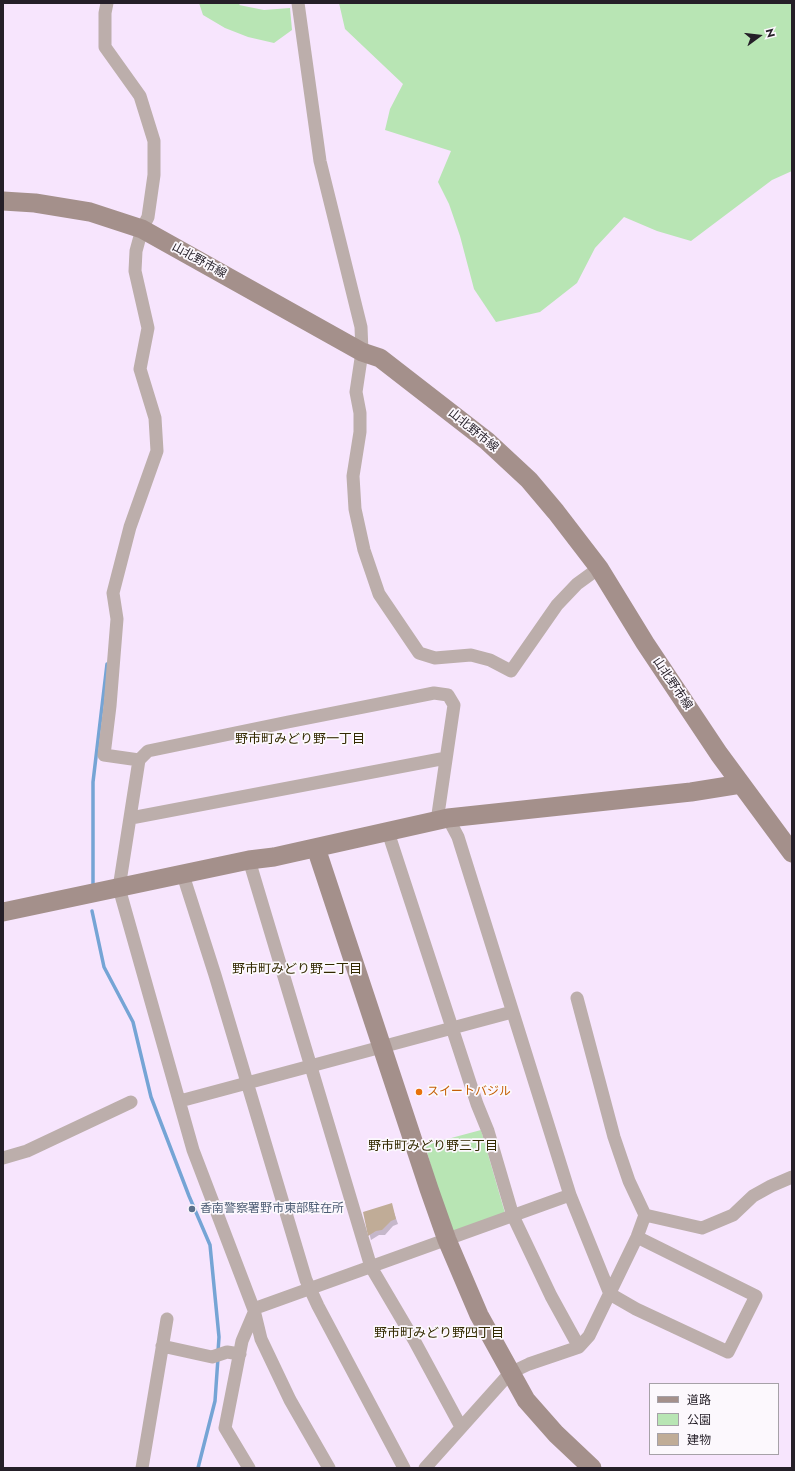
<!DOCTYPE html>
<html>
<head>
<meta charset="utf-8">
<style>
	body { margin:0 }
	#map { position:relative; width:795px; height:1471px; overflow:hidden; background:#f7e5fd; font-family:Jost,"Noto Sans JP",sans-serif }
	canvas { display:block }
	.frame { position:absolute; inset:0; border:4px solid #251f28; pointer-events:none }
	.legend { position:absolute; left:649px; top:1383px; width:130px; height:72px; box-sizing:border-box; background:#fcf8fd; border:1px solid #a6a1a8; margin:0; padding:5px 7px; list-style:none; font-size:12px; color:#251f28 }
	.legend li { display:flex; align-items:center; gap:8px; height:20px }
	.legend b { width:20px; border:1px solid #a6a1a8 }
	.north { position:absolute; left:739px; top:16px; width:40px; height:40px; -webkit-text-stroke:3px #fcf8fd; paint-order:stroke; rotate:75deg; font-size:11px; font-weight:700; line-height:16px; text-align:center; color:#251f28 }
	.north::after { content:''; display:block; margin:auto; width:14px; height:18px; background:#251f28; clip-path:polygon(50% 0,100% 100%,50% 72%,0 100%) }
</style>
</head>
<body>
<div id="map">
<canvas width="795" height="1471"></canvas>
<div class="frame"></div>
<ul class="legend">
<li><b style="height:5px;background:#a4908b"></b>道路</li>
<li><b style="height:11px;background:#b8e5b4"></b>公園</li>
<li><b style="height:11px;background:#c0ac97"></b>建物</li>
</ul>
<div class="north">N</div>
</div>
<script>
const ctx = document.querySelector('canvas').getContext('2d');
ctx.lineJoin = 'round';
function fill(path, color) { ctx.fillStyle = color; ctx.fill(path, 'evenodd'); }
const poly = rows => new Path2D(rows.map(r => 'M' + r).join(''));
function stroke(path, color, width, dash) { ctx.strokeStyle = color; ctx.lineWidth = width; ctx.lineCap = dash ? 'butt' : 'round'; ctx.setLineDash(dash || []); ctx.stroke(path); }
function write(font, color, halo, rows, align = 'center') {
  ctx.font = font + ' Jost,"Noto Sans JP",sans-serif'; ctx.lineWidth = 3.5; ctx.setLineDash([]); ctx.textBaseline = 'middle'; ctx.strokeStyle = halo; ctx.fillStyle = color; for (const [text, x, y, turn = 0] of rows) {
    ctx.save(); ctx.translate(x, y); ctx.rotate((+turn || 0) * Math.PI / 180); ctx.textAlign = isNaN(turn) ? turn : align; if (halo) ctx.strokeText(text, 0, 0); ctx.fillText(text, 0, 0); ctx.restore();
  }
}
const green = poly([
	[199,3,241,3,239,5,264,10,290,8,292,30,274,43,248,37,225,28,203,15],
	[339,3,792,3,792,171,772,180,691,241,657,231,624,217,595,248,577,283,540,312,496,322,474,289,460,236,449,204,438,182,451,151,385,130,390,109,403,84,345,29],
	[481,1130,505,1213,450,1233,425,1145]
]);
const shadow = poly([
	[391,1204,398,1224,393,1226,385,1235,379,1235,371,1240,364,1213]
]);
const stream = poly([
	[93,884,93,782,107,664],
	[92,911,104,967,133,1022,151,1097,189,1196,210,1245,219,1337,218,1352],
	[198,1468,215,1401,218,1358]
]);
const building = poly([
	[392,1203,396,1219,391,1221,382,1230,376,1231,368,1236,363,1212]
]);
const street = poly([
	[107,3,105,13,105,47,140,96,154,141,154,175,148,217,142,229,136,251,135,271,148,328,140,369,155,418,157,451,130,527,113,593,117,619,110,706,104,755,139,760],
	[298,3,320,161,361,327,362,352,356,392,360,413,360,432,353,476,355,509,364,550,379,594,419,653,435,658,471,655,490,660,511,671,557,605,577,584,599,568],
	[131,818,446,758],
	[448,818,458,837,570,1195,610,1294,636,1309,728,1352,756,1296,637,1237],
	[388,832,477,1104,488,1131,513,1216,551,1296,579,1347],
	[249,860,371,1267,414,1340,461,1427],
	[183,875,215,975,306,1280,318,1306,404,1468],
	[180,1101,512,1012],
	[3,1158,27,1151,131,1102],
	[645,1215,702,1228,733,1215,753,1196,771,1186,792,1177],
	[162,1346,212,1357,227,1352,240,1354],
	[142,1468,167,1319],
	[249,1468,225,1428,242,1341,256,1308,570,1195],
	[329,1468,290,1400,261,1339,254,1310,193,1150,119,888,139,760,148,751,288,722,434,693,448,695,454,705,437,821],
	[425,1468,510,1373,529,1364,579,1347,589,1336,637,1237,645,1215,629,1181,614,1137,577,998]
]);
const secondary = poly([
	[3,201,35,203,90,212,142,229,362,352,380,358,487,441,529,480,556,512,599,568,645,643,719,754,792,853],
	[316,848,429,1189,447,1240,479,1315,526,1400,556,1434,592,1468],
	[3,912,249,860,274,857,448,818,691,792,741,784]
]);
const markers = [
	[419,1092,4,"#e8710a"],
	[192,1209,4,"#5c6f8a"]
];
const streetNames = [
	["山北野市線",199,261,29],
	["山北野市線",473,431,39],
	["山北野市線",672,684,56]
];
const foodNames = [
	["スイートバジル",427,1092]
];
const serviceNames = [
	["香南警察署野市東部駐在所",200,1209]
];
const neighbourhoodNames = [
	["野市町みどり野一丁目",300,740],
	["野市町みどり野二丁目",297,970],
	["野市町みどり野三丁目",433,1147],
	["野市町みどり野四丁目",439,1334]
];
fill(green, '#b8e5b4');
fill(shadow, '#0003');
stroke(stream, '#75a4d5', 3.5);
fill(building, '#c0ac97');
stroke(street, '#bcaeab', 13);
stroke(secondary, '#a4908b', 19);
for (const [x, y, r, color] of markers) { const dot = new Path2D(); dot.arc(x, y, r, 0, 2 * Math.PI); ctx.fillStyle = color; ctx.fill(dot); stroke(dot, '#fcf8fd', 1.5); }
write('12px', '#251f28', '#fcf8fd', streetNames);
write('12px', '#c56008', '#fcf8fd', foodNames, 'left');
write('12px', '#4e5e75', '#fcf8fd', serviceNames, 'left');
write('13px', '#322900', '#fcf8fd', neighbourhoodNames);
</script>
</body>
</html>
